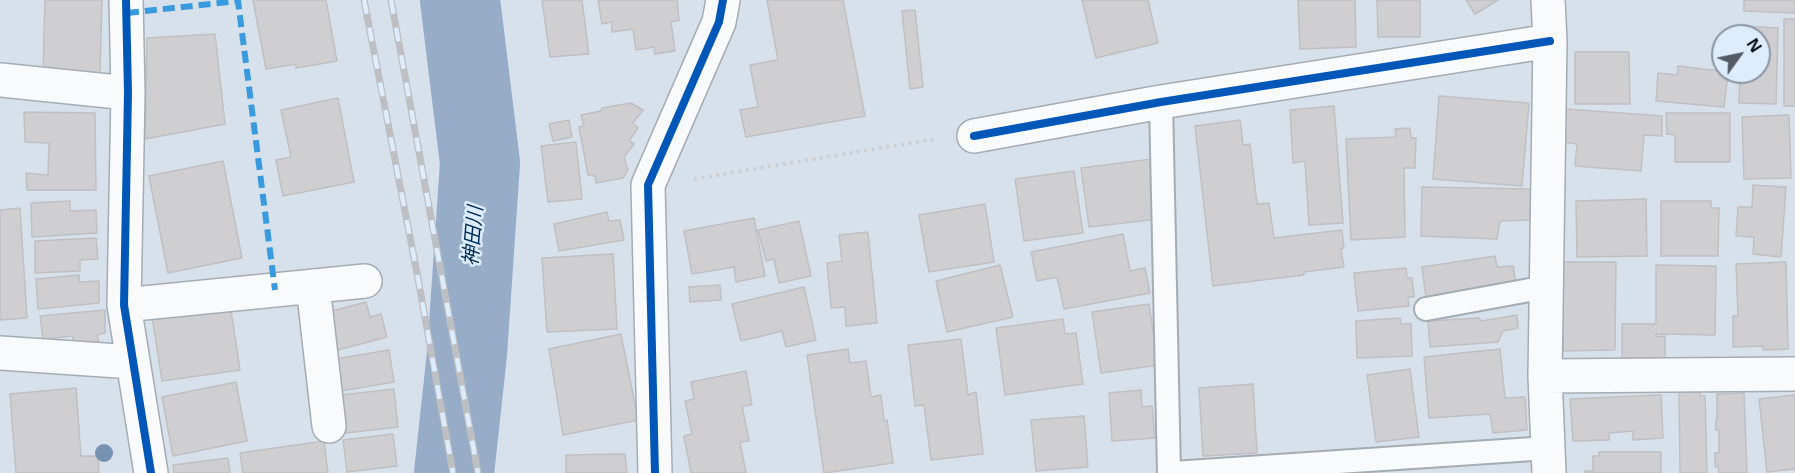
<!DOCTYPE html>
<html>
<head>
<meta charset="utf-8">
<style>
	body { margin:0 }
	#map { position:relative; width:1795px; height:473px; overflow:hidden; background:#d7e1ec; font-family:"Noto Sans",sans-serif }
	canvas { display:block }
	.north { position:absolute; left:1711px; top:24px; width:60px; height:60px; box-sizing:border-box; background:#deedfe; border:2px solid #8a95a2; border-radius:50%; rotate:57deg; font-size:16px; font-weight:700; line-height:24px; text-align:center; color:#0c1219 }
	.north::after { content:''; display:block; margin:auto; width:21px; height:27px; background:#535a63; clip-path:polygon(50% 0,100% 100%,50% 72%,0 100%) }
</style>
</head>
<body>
<div id="map">
<canvas width="1795" height="473"></canvas>
<div class="north">N</div>
</div>
<script>
const ctx = document.querySelector('canvas').getContext('2d');
ctx.lineJoin = 'round';
const poly = rows => new Path2D(rows.map(r => 'M' + r).join(''));
function stroke(path, color, width, dash) { ctx.strokeStyle = color; ctx.lineWidth = width; ctx.lineCap = dash ? 'butt' : 'round'; ctx.setLineDash(dash || []); ctx.stroke(path); }
function fill(path, color) { ctx.fillStyle = color; ctx.fill(path, 'evenodd'); }
function write(font, color, halo, rows, align = 'center') {
  ctx.font = font + ' "Noto Sans","Noto Sans JP",sans-serif'; ctx.lineWidth = 5; ctx.setLineDash([]); ctx.textBaseline = 'middle'; ctx.strokeStyle = halo; ctx.fillStyle = color; for (const [text, x, y, turn = 0] of rows) {
    ctx.save(); ctx.translate(x, y); ctx.rotate((+turn || 0) * Math.PI / 180); ctx.textAlign = isNaN(turn) ? turn : align; if (halo) ctx.strokeText(text, 0, 0); ctx.fillText(text, 0, 0); ctx.restore();
  }
}
const river = poly([
	[454,473,467,354,480,163,460,0]
]);
const building = poly([
	[45,0,102,0,100,73,43,71,45,0],
	[253,0,326,0,337,61,296,68,296,64,266,69,253,0],
	[542,0,582,0,589,54,550,57,542,0],
	[598,0,677,0,679,20,671,22,675,51,655,54,654,47,636,50,633,29,612,32,612,22,602,24,598,0],
	[767,0,843,0,865,116,746,137,740,110,758,107,750,65,778,60,767,0],
	[1082,0,1148,0,1158,43,1096,58,1082,0],
	[1298,0,1355,0,1356,47,1300,49,1298,0],
	[1377,0,1420,0,1420,37,1378,37,1377,0],
	[1466,0,1498,0,1475,14,1466,0],
	[1744,0,1795,0,1795,13,1744,11,1744,0],
	[915,10,923,87,910,89,902,11,915,10],
	[1784,19,1795,19,1795,106,1784,106,1784,19],
	[1741,26,1778,28,1776,104,1739,103,1740,72,1759,72,1759,36,1741,36,1741,26],
	[215,34,225,124,145,139,147,38,215,34],
	[1575,52,1629,52,1630,104,1575,104,1575,52],
	[1678,66,1728,72,1724,107,1656,101,1658,73,1677,75,1678,66],
	[1439,96,1529,103,1522,186,1433,179,1439,96],
	[338,98,354,182,283,196,276,160,291,157,281,110,338,98],
	[631,103,643,110,633,123,638,128,629,141,634,144,624,157,628,170,623,178,596,183,595,176,588,175,579,127,584,126,581,115,601,111,602,108,631,103],
	[1334,106,1343,223,1309,225,1305,161,1293,163,1290,110,1334,106],
	[1566,109,1662,116,1662,136,1644,135,1641,171,1575,166,1577,144,1564,142,1566,109],
	[24,112,95,113,96,190,27,190,26,173,48,175,49,143,25,142,24,112],
	[1666,113,1730,113,1730,162,1675,162,1675,135,1667,134,1666,113],
	[1789,115,1791,178,1744,179,1742,117,1789,115],
	[569,120,572,137,553,141,549,124,569,120],
	[1240,120,1243,145,1250,144,1257,204,1269,203,1274,238,1342,230,1344,248,1341,249,1344,267,1304,272,1304,275,1213,286,1195,126,1240,120],
	[1410,128,1411,138,1416,138,1415,168,1404,168,1405,237,1351,240,1346,139,1396,137,1395,129,1410,128],
	[576,142,582,199,548,202,541,146,576,142],
	[1152,159,1159,219,1089,227,1081,168,1152,159],
	[223,161,242,258,168,273,149,176,223,161],
	[1074,171,1083,233,1024,241,1015,179,1074,171],
	[1753,185,1786,187,1781,257,1753,254,1754,237,1736,236,1738,207,1752,207,1753,185],
	[1422,187,1531,189,1530,220,1500,221,1497,239,1421,236,1422,187],
	[1646,199,1647,256,1577,257,1576,201,1646,199],
	[70,201,70,211,96,210,97,233,32,237,31,203,70,201],
	[1661,201,1711,201,1711,208,1719,208,1718,256,1661,256,1661,201],
	[985,204,994,262,929,272,919,215,985,204],
	[20,208,27,318,0,320,0,210,20,208],
	[607,212,609,221,620,220,624,240,559,251,554,224,607,212],
	[754,218,765,276,736,282,734,267,692,274,684,231,754,218],
	[799,221,811,276,779,283,774,259,766,261,758,230,799,221],
	[868,232,877,323,846,326,845,307,831,308,827,263,842,261,839,235,868,232],
	[1123,234,1130,271,1145,268,1150,293,1064,309,1057,277,1037,281,1031,252,1123,234],
	[96,238,98,259,80,260,80,271,35,273,35,241,96,238],
	[613,254,617,329,547,332,542,258,613,254],
	[1495,256,1497,267,1513,266,1516,283,1426,298,1422,267,1495,256],
	[1563,262,1616,262,1615,350,1563,351,1563,262],
	[1786,262,1788,349,1764,350,1763,346,1733,347,1733,316,1738,316,1736,264,1786,262],
	[1000,265,1013,317,947,332,936,281,1000,265],
	[1656,265,1716,266,1715,335,1656,334,1656,337,1665,336,1665,360,1622,360,1622,324,1656,324,1656,265],
	[1406,268,1407,278,1412,278,1414,297,1408,297,1409,306,1358,311,1354,273,1406,268],
	[79,275,79,282,99,281,99,303,38,309,36,279,79,275],
	[720,285,721,300,690,302,689,287,720,285],
	[804,287,816,340,786,347,782,331,741,341,732,304,804,287],
	[366,302,370,317,381,314,387,337,338,350,328,312,366,302],
	[230,304,240,370,162,381,152,316,230,304],
	[1149,304,1158,365,1101,373,1092,312,1149,304],
	[105,310,105,333,97,335,99,343,73,344,73,336,43,339,40,316,105,310],
	[1517,315,1518,328,1503,331,1498,342,1430,347,1428,321,1479,318,1481,321,1517,315],
	[1400,318,1401,324,1411,324,1412,356,1357,358,1356,321,1400,318],
	[1063,319,1065,334,1076,333,1083,384,1005,395,996,328,1063,319],
	[621,334,638,420,563,435,549,349,621,334],
	[961,339,968,395,976,392,983,454,931,460,924,405,915,406,908,345,961,339],
	[848,349,850,363,866,361,871,397,881,395,884,421,887,420,893,463,824,473,807,355,848,349],
	[1500,349,1505,398,1525,397,1527,430,1493,433,1490,414,1429,418,1424,357,1500,349],
	[389,350,394,382,341,391,335,359,389,350],
	[1410,369,1419,437,1376,442,1367,375,1410,369],
	[746,371,752,405,742,406,749,441,740,442,746,473,691,473,684,436,692,434,685,401,694,399,691,382,746,371],
	[236,382,247,441,173,456,162,397,236,382],
	[1253,384,1257,453,1203,456,1199,388,1253,384],
	[76,388,81,456,98,456,99,473,16,473,10,394,76,388],
	[394,389,398,427,337,434,333,396,394,389],
	[1141,390,1142,407,1152,406,1155,438,1112,441,1109,393,1141,390],
	[1679,392,1700,392,1700,396,1705,396,1707,473,1680,473,1679,392],
	[1744,393,1747,473,1719,473,1718,466,1715,467,1715,453,1719,453,1719,430,1716,430,1716,419,1717,419,1717,394,1744,393],
	[1661,395,1663,438,1633,440,1633,431,1609,433,1609,440,1573,441,1570,399,1661,395],
	[1795,395,1795,469,1767,472,1759,399,1795,395],
	[1084,416,1088,467,1036,471,1031,420,1084,416],
	[393,434,397,466,347,472,343,440,393,434],
	[324,441,328,473,243,473,240,453,324,441],
	[1599,452,1661,452,1661,473,1585,473,1585,471,1593,471,1593,456,1599,456,1599,452],
	[625,454,627,473,566,473,566,455,625,454],
	[228,458,230,473,174,473,173,465,228,458]
]);
const path = poly([
	[694,179,935,139]
]);
const service = poly([
	[1161,102,1169,473],
	[1426,309,1546,287],
	[1173,473,1548,448]
]);
const minor = poly([
	[126,0,128,93,124,305,151,473],
	[1548,0,1550,41,1545,376,1549,473],
	[0,80,128,93],
	[974,136,1161,102,1550,41],
	[313,286,329,426],
	[124,305,365,281],
	[0,353,133,362],
	[1545,376,1795,374],
	[655,473,648,185,719,22,723,0]
]);
const rail = poly([
	[364,0,417,273,453,473],
	[391,0,478,473]
]);
const quiet = poly([
	[127,13,238,1,275,290]
]);
const cycleway = poly([
	[126,0,128,93,124,305,151,473],
	[974,136,1161,102,1550,41],
	[655,473,648,185,719,22,723,0]
]);
const trees = [
	[104,453]
];
const waterNames = [
	["神田川",474,236,-85]
];
stroke(river, '#96acc7', 80);
fill(building, '#cfced1');
stroke(building, '#c0bfc2', 1.5);
stroke(service, '#a4acb4', 26);
stroke(minor, '#a4acb4', 36);
stroke(path, '#cdcfd2', 4, [3, 4.5]);
stroke(service, '#f9fafc', 22);
stroke(minor, '#f9fafc', 33);
stroke(rail, '#bdbfc2', 7);
stroke(rail, '#deedfe', 4.5, [14]);
stroke(quiet, '#3a9adf', 6, [12, 6]);
stroke(cycleway, '#0057b8', 8);
ctx.fillStyle = '#7792b0';
for (const [x, y] of trees) { ctx.beginPath(); ctx.arc(x, y, 9, 0, 2 * Math.PI); ctx.fill(); }
write('italic 20px', '#002d57', '#deedfe', waterNames);
</script>
</body>
</html>
